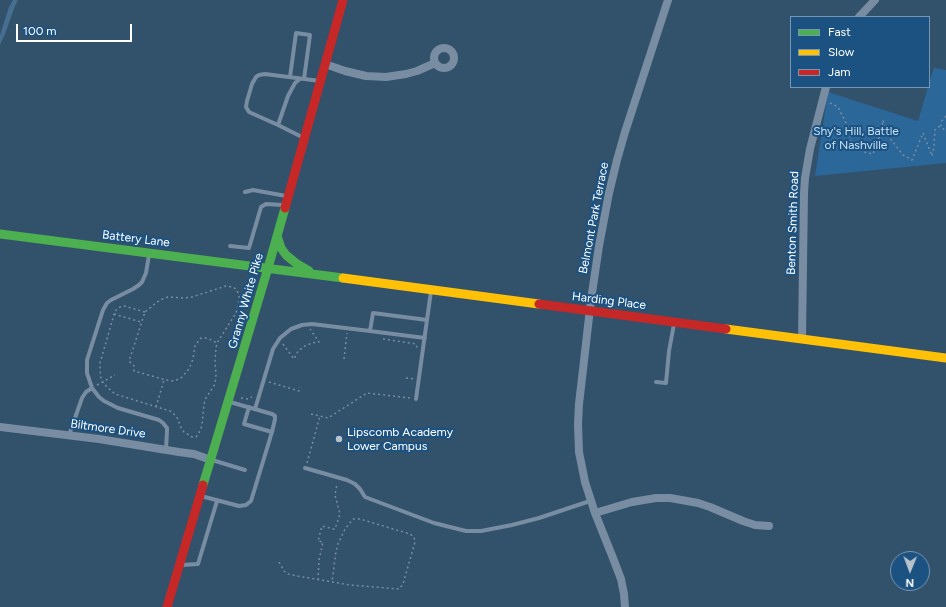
<!DOCTYPE html>
<html>
<head>
<meta charset="utf-8">
<style>
	body { margin:0 }
	#map { position:relative; width:946px; height:607px; overflow:hidden; background:#32516b; font-family:Figtree,sans-serif }
	canvas { display:block }
	.legend { position:absolute; left:790px; top:16px; width:140px; height:72px; box-sizing:border-box; background:#1b5282; border:1px solid #7697b4; margin:0; padding:5px 7px; list-style:none; font-size:12px; color:#fff }
	.legend li { display:flex; align-items:center; gap:8px; height:20px }
	.legend b { width:20px; border:1px solid #7697b4 }
	.north { position:absolute; left:890px; top:551px; width:40px; height:40px; box-sizing:border-box; background:#1b5282; border:1px solid #7697b4; border-radius:50%; rotate:181deg; font-size:11px; font-weight:700; line-height:16px; text-align:center; color:#fff }
	.north::after { content:''; display:block; margin:auto; width:14px; height:18px; background:#b7c2cb; clip-path:polygon(50% 0,100% 100%,50% 72%,0 100%) }
	.scale { position:absolute; left:16px; top:24px; width:116px; height:18px; box-sizing:border-box; border:2px solid #fff; border-top:0; padding-left:5px; font-size:12px; line-height:14px; white-space:nowrap; color:#fff; -webkit-text-stroke:3px #1b5282; paint-order:stroke }
</style>
</head>
<body>
<div id="map">
<canvas width="946" height="607"></canvas>
<ul class="legend">
<li><b style="height:5px;background:#4caf50"></b>Fast</li>
<li><b style="height:5px;background:#ffc107"></b>Slow</li>
<li><b style="height:5px;background:#c62828"></b>Jam</li>
</ul>
<div class="north">N</div>
<div class="scale">100 m</div>
</div>
<script>
const ctx = document.querySelector('canvas').getContext('2d');
ctx.lineJoin = 'round';
function fill(path, color) { ctx.fillStyle = color; ctx.fill(path, 'evenodd'); }
const poly = rows => new Path2D(rows.map(r => 'M' + r).join(''));
function stroke(path, color, width, dash) { ctx.strokeStyle = color; ctx.lineWidth = width; ctx.lineCap = dash ? 'butt' : 'round'; ctx.setLineDash(dash || []); ctx.stroke(path); }
function write(font, color, halo, rows, align = 'center') {
  ctx.font = font + ' Figtree,sans-serif'; ctx.lineWidth = 4; ctx.setLineDash([]); ctx.textBaseline = 'middle'; ctx.strokeStyle = halo; ctx.fillStyle = color; for (const [text, x, y, turn = 0] of rows) {
    ctx.save(); ctx.translate(x, y); ctx.rotate((+turn || 0) * Math.PI / 180); ctx.textAlign = isNaN(turn) ? turn : align; if (halo) ctx.strokeText(text, 0, 0); ctx.fillText(text, 0, 0); ctx.restore();
  }
}
const green = poly([
	[934,68,946,70,946,163,815,176,828,92,918,121,928,87,929,87,929,83]
]);
const water = poly([
	[13,0,18,0,15,6,5,34,0,45,0,35,9,7]
]);
const path = poly([
	[830,103,838,107,849,129,852,147,867,153,873,154,881,132,883,120,889,137,903,155,912,160,923,133,932,156,934,147,935,130,941,125],
	[946,116,941,122,941,127,946,131],
	[145,312,124,306,120,307,115,311,100,363,100,370,101,379,105,385,115,394,170,411,173,413,178,419,180,426,184,432,192,437,196,437,200,431,202,425,204,404,206,398,215,384,216,375,215,361,216,348,217,343,236,313,239,301,239,297,237,290,233,287,226,286,192,297,185,298,168,297,160,300,156,303,145,312,129,361,134,366,134,371,166,380,174,381,181,378,189,369,193,359,195,346,199,340,201,338,207,338,217,343],
	[114,314,141,322],
	[383,339,416,344,417,348],
	[283,344,294,359,298,351,305,346,312,343,319,342,310,329],
	[344,359,347,333],
	[406,378,414,379],
	[269,382,299,391,300,387],
	[97,385,115,375],
	[241,398,248,399,252,397],
	[156,407,164,380],
	[311,414,328,418,367,393,410,398],
	[307,463,320,416],
	[279,562,284,571,288,574,297,576,350,585,399,589,403,584,415,542,414,537,410,534,360,519,353,519,345,529,338,544,336,551,332,582],
	[318,580,319,560,323,542,318,541,322,526,333,529,335,529,340,514,335,495,337,484]
]);
const lane = poly([
	[290,77,296,33,310,35,304,79],
	[300,79,295,83,288,96,278,125,302,137],
	[278,125,249,112,246,107,247,101,252,84,256,77,259,75,265,74,320,81],
	[245,192,253,190,286,196],
	[230,246,249,248,261,207,266,204,283,205],
	[149,255,146,273,142,282,139,285,133,289,111,300,107,303,103,310,87,360,87,373,92,388,99,397,104,401,118,408,159,420,163,423,167,428,167,431,166,449],
	[425,338,370,331,373,313,427,320],
	[656,382,666,383,669,351,674,324],
	[416,399,431,291],
	[230,402,272,414,275,416,275,419,272,432],
	[255,409,273,349,280,338,291,329,302,325,312,324,370,331],
	[69,435,82,398,86,392,92,388],
	[212,460,245,470],
	[305,468,347,480,355,484,360,489,365,497,434,523,466,531,481,531,512,525,539,518,590,501],
	[201,496,239,506,246,505,251,501,272,432,244,424,249,407],
	[182,565,198,564,217,501]
]);
const street = poly([
	[859,17,875,0],
	'434 58a10 10 0 1 1 20 0a10 10 0 1 1-20 0Z',
	[325,64,345,71,366,76,386,77,406,74,417,71,435,63],
	[802,338,804,193,805,178,810,149,826,87],
	[0,427,99,439,179,452,194,454,211,460],
	[595,513,632,502,656,498,670,498,687,501,698,503,710,507,743,521,755,525,769,526],
	[625,607,624,594,621,579,613,558,595,513,585,482,579,452,578,424,579,404,591,300,599,246,609,193,617,160,625,132,668,0]
]);
const fast = poly([
	[0,234,343,278],
	[277,236,281,248,286,255,297,264,309,271],
	[203,485,268,268,285,208]
]);
const slow = poly([
	[343,278,539,304],
	[726,329,946,358]
]);
const jam = poly([
	[285,208,343,0],
	[539,304,726,329],
	[167,607,203,485]
]);
const markers = [
	[339,439,4,"#b7c2cb"]
];
const parkNames = [
	["Shy's Hill, Battle",856,131],
	["of Nashville",856,145]
];
const streetNames = [
	["Belmont Park Terrace",594,218,-79],
	["Benton Smith Road",793,223,-88],
	["Battery Lane",136,239,7],
	["Granny White Pike",246,301,-74],
	["Harding Place",609,301,7],
	["Biltmore Drive",108,429,8]
];
const poiNames = [
	["Lipscomb Academy",347,432],
	["Lower Campus",347,446]
];
fill(green, '#2b6798');
fill(water, '#466e90');
stroke(path, '#788da1', 1.5, [2, 3]);
stroke(lane, '#788da1', 4);
stroke(street, '#788da1', 8);
stroke(fast, '#4caf50', 9);
stroke(slow, '#ffc107', 9);
stroke(jam, '#c62828', 9);
for (const [x, y, r, color] of markers) { const dot = new Path2D(); dot.arc(x, y, r, 0, 2 * Math.PI); ctx.fillStyle = color; ctx.fill(dot); stroke(dot, '#1b5282', 1.5); }
write('12px', '#c4e1f8', '#1b5282', parkNames);
write('12px', '#fff', '#1b5282', streetNames);
write('12px', '#fff', '#1b5282', poiNames, 'left');
</script>
</body>
</html>
